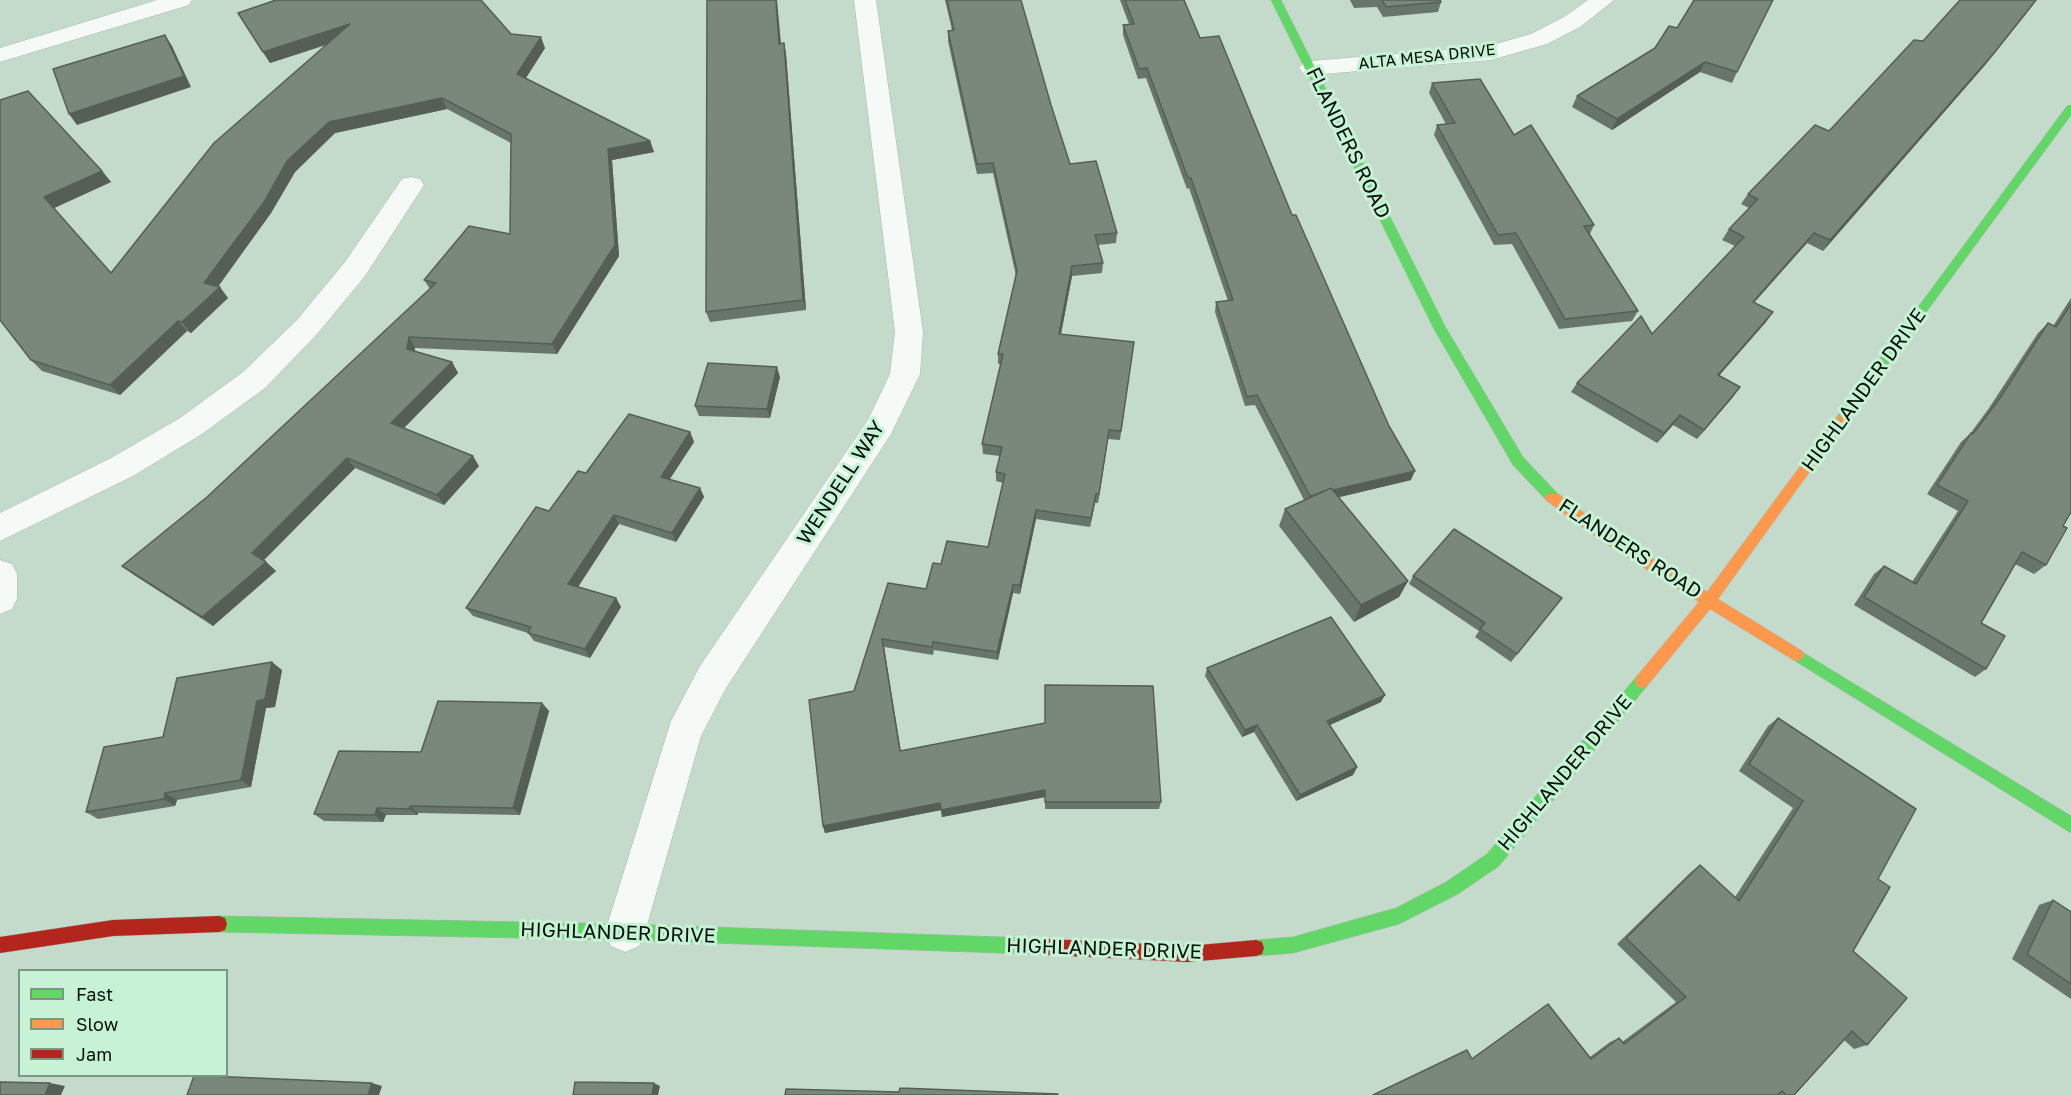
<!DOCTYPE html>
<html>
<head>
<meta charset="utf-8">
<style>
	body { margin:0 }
	#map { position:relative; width:2071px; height:1095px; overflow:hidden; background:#c4dbcc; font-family:"Golos Text",sans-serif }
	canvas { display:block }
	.legend { position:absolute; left:18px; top:969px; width:210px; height:108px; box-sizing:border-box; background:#c7f2d6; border:2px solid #799884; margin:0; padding:8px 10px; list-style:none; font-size:18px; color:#041209 }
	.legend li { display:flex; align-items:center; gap:12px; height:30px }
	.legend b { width:30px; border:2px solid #799884 }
</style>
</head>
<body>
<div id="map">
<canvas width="2071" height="1095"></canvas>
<ul class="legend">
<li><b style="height:8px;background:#63d668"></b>Fast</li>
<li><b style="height:8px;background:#ff974d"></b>Slow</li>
<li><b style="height:8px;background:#b3261e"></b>Jam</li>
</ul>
</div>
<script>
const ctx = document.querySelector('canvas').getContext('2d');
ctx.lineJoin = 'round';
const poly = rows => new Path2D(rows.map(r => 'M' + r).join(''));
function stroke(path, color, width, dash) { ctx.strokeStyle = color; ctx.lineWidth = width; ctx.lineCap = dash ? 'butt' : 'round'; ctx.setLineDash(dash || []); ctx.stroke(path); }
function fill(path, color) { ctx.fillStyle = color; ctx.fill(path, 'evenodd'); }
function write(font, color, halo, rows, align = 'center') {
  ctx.font = font + ' "Golos Text",sans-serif'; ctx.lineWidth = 6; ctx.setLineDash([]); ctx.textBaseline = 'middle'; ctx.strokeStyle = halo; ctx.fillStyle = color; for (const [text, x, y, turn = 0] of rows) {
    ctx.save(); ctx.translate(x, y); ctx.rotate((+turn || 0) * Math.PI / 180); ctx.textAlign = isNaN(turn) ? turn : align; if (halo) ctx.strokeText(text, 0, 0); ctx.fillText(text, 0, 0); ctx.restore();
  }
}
const street = poly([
	[157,0,192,0,189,5,0,62,0,48,157,0],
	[854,0,876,0,923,332,920,374,891,434,726,688,701,736,645,932,639,946,625,952,611,946,605,932,671,721,700,666,868,420,890,374,895,332,854,0],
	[1588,0,1614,0,1580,27,1547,44,1491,60,1311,75,1303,73,1299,68,1303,63,1311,61,1489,46,1531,34,1564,17,1588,0],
	[411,177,420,179,424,185,365,276,317,334,265,388,202,434,133,476,0,541,0,513,111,458,180,418,243,372,297,320,345,262,402,179,411,177],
	[0,560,12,564,17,574,17,599,12,609,0,614,0,560]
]);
const fast = poly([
	[1271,0,1281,0,1446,328,1523,457,1557,493,1559,497,1557,501,1547,501,1513,465,1434,329,1271,0],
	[2071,105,2071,115,1844,424,1836,424,1834,421,1836,418,2067,106,2071,105],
	[1797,649,2071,816,2071,833,1792,659,1790,655,1792,651,1797,649],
	[1642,674,1647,676,1649,681,1647,686,1499,866,1458,894,1399,924,1293,953,1256,956,1250,954,1248,948,1250,942,1256,940,1293,937,1396,908,1446,882,1487,854,1637,676,1642,674],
	[219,916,625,924,1029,938,1035,940,1037,946,1035,952,1029,954,625,940,219,932,213,930,211,924,213,918,219,916]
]);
const slow = poly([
	[1840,416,1844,418,1846,421,1844,424,1718,599,1802,651,1804,655,1802,659,1797,661,1792,659,1710,609,1647,686,1642,688,1637,686,1635,681,1637,676,1699,602,1603,542,1547,501,1545,497,1547,493,1557,493,1613,534,1707,592,1836,418,1840,416]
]);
const jam = poly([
	[219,916,225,918,227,924,225,930,219,932,113,936,0,953,0,937,113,920,219,916],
	[1029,938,1188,946,1256,940,1262,942,1264,948,1262,954,1256,956,1188,962,1029,954,1023,952,1021,946,1023,940,1029,938]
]);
const wall = poly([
	[945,0,1021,0,1051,105,1070,164,1117,233,1116,243,1098,245,1103,263,1102,273,1072,276,1061,334,1134,342,1120,440,1108,439,1098,503,1095,503,1090,527,1036,519,1020,594,1013,593,998,660,934,650,933,655,884,647,900,751,1161,802,1159,809,1045,809,1045,797,942,817,941,810,825,833,823,826,854,691,888,583,926,589,941,564,988,547,1003,483,996,481,996,472,1000,456,983,454,982,444,1001,364,998,364,998,354,1016,276,993,173,977,174,948,41,948,31,952,30],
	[1120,0,1184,0,1200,38,1292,215,1411,480,1338,497,1408,581,1399,597,1354,622,1279,526,1285,509,1304,500,1255,405,1245,406,1215,312,1216,302,1228,301,1189,188,1187,189,1146,78,1138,79,1123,35,1123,25,1129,24],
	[1350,0,1440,0,1441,2,1438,12,1383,17,1377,7,1354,8],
	[238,13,511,34,545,48,526,78,650,141,654,152,612,160,619,256,557,354,415,348,415,352,452,362,458,373,404,428,479,466,444,505,355,468,264,560,276,571,213,626,134,575,122,566,207,497,430,289,424,280,510,234,511,143,447,109,335,133,295,172,271,213,218,287,228,298,191,333,187,331,120,395,42,371,31,360,0,100,102,171,111,182,54,208,111,273,326,45,270,63],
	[1669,26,1737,72,1732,83,1700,72,1612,130,1572,107,1577,96,1655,48],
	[784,43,786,54,806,310,710,322,706,312,781,44],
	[1986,64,1823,251,1807,243,1754,303,1773,312,1766,322,1719,375,1733,397,1697,439,1673,425,1657,443,1571,392,1577,383,1652,334,1735,246,1722,240,1729,229,1749,208,1741,204,1748,194,1829,131],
	[1432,83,1514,135,1594,225,1590,234,1638,311,1632,321,1559,329,1512,244,1494,245,1434,135,1437,125,1446,124,1429,93],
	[2071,298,2071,512,2063,526,2046,565,2034,574,2015,564,1981,623,1986,669,1975,677,1854,605,1874,574,1884,566,1912,582,1958,511,1927,494,1961,442,1970,434,1989,408,2038,333,2048,323,2053,326],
	[780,377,770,418,699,416,695,406],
	[690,432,694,442,670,479,700,488,704,497,676,542,619,524,578,587,616,598,621,607,590,658,534,641,528,633,473,616,466,608,586,473],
	[1413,576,1562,598,1511,662,1475,637,1479,631,1409,584],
	[1207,668,1381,702,1330,725,1357,767,1353,775,1296,801,1254,732,1242,737,1205,676],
	[282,670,275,707,266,708,251,787,177,800,175,806,98,819,86,812,163,737],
	[542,703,549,711,520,815,418,813,418,815,386,815,383,822,324,821,314,814,421,752],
	[1778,718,1878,879,1853,951,1867,1045,1854,1049,1844,1040,1794,1095,1373,1095,1472,1058,1548,1004,1590,1057,1610,1042,1619,1038,1622,1042,1676,1002,1617,944,1691,872,1700,865,1735,897,1793,808,1739,771,1768,726],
	[2053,900,2071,912,2071,999,2012,959,2039,905]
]);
const shadedWall = poly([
	[776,0,777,0,782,54,779,44],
	[2037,0,1986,64,1823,251,1830,240],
	[350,24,355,35,270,63,263,52],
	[165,35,172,46,191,87,77,125,69,114],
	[541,37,545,48,522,84,517,74],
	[784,43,786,54,806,310,803,300],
	[1705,62,1700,72,1612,130,1617,119],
	[442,98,447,109,335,133,295,172,271,213,213,293,220,287,228,298,191,333,182,322,204,283,287,161,329,122],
	[650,141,654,152,612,160,619,256,557,354,552,344,608,149],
	[102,171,111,182,54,208,44,197],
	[1814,233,1807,243,1745,312,1753,302],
	[1072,266,1072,276,1059,344,1059,334],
	[1773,312,1766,322,1711,385,1718,375],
	[178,321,187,331,120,395,110,385],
	[409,337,415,348,413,360,407,349],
	[452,362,458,373,399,433,391,423],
	[777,367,780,377,770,418,767,409],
	[1740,387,1733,397,1697,439,1704,430],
	[1680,415,1673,425,1657,443,1664,433],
	[1109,430,1108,439,1098,503,1099,494],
	[690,432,694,442,665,486,661,477],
	[473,456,479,466,444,505,437,495],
	[347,458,355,468,262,562,252,553],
	[1415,471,1411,480,1307,505,1310,496],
	[700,488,704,497,676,542,672,533],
	[1096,494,1095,503,1090,527,1091,518],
	[1036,510,1036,519,1020,594,1020,585],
	[614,515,619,524,574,593,568,584],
	[266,562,276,571,213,626,202,617],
	[1408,581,1399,597,1354,622,1361,605],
	[1013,585,1013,593,998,660,997,652],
	[616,598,621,607,590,658,585,649],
	[882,639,884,647,902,758,900,751],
	[272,662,282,670,275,707,266,708,251,787,241,780,257,701],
	[1385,695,1381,702,1323,728,1327,721],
	[542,703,549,711,520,815,513,808],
	[1257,725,1254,732,1242,737,1245,730],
	[1357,767,1353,775,1296,801,1300,795],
	[1045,790,1045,797,942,817,941,810],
	[165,793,177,800,175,806,164,799],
	[940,803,941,810,825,833,823,826],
	[410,806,418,813,418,815,409,809],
	[377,808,386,815,383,822,375,815],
	[50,1083,65,1086,61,1095,45,1095],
	[372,1083,382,1086,379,1095,368,1095],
	[654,1083,660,1086,658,1095,652,1095]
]);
const building = poly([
	[276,0,481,0,511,34,541,37,517,74,650,141,608,149,615,245,552,344,409,337,407,349,452,362,391,423,473,456,437,495,347,458,252,553,266,562,202,617,122,566,207,497,436,283,424,280,469,226,510,234,511,134,442,98,329,122,287,161,264,202,204,283,220,287,182,322,178,321,110,385,31,360,0,320,0,100,28,91,102,171,44,197,111,273,214,143,350,24,263,52,238,13,276,0],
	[707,0,776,0,779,44,784,43,803,300,706,312,707,0],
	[947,0,1021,0,1051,105,1070,164,1096,161,1117,233,1095,235,1103,263,1072,266,1059,334,1134,342,1121,431,1109,430,1099,494,1096,494,1091,518,1036,510,1020,585,1013,585,997,652,933,642,932,647,882,639,900,751,1045,723,1045,685,1153,686,1161,802,1045,802,1045,790,941,810,940,803,823,826,809,700,854,691,888,583,926,589,933,563,941,564,947,541,988,547,1005,474,996,472,1002,447,982,444,1003,354,998,354,1017,271,993,163,977,164,948,31,954,30,947,0],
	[1125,0,1184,0,1200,38,1219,36,1292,215,1296,215,1389,426,1415,471,1333,490,1331,488,1317,494,1310,496,1257,395,1247,397,1216,302,1233,300,1191,178,1188,178,1147,68,1139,69,1123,25,1134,24,1125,0],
	[1382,0,1440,0,1441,2,1386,7,1382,0],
	[1694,0,1773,0,1737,72,1705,62,1617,119,1577,96,1655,48,1669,26,1677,28,1694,0],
	[1960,0,2036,0,1994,53,1830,240,1814,233,1753,302,1773,312,1718,375,1740,387,1704,430,1680,415,1664,433,1577,383,1641,316,1652,334,1744,237,1729,229,1758,199,1748,194,1815,125,1829,131,1914,40,1923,41,1960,0],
	[165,35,184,76,69,114,53,69,165,35],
	[1480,79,1514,135,1531,125,1594,225,1584,226,1638,311,1565,319,1516,233,1498,235,1437,125,1455,123,1432,83,1480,79],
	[2071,304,2071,512,2063,526,2067,528,2046,565,2022,552,1981,623,2005,636,1986,669,1864,597,1884,566,1916,584,1968,501,1937,485,1971,433,1973,434,2000,398,2048,323,2056,327,2071,304],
	[708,363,777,367,767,409,695,406,708,363],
	[629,414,690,432,661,477,700,488,672,533,614,515,568,584,616,598,585,649,528,633,531,627,466,608,536,507,549,511,578,471,586,473,629,414],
	[1331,488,1408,581,1361,605,1285,509,1331,488],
	[1454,529,1562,598,1517,654,1480,629,1485,623,1413,576,1454,529],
	[1331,617,1385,695,1327,721,1357,767,1300,795,1257,725,1245,730,1207,668,1331,617],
	[272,662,265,699,257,701,241,780,165,793,164,799,86,812,104,747,163,737,177,678,272,662],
	[438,701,542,703,513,808,410,806,409,809,377,808,375,815,314,814,339,751,421,752,438,701],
	[1778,718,1916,809,1878,879,1890,887,1853,951,1907,998,1867,1045,1852,1031,1794,1095,1786,1095,1782,1091,1777,1095,1373,1095,1467,1050,1472,1059,1548,1004,1591,1059,1619,1038,1624,1044,1686,997,1626,938,1700,865,1739,901,1803,801,1749,764,1778,718],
	[2053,900,2071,912,2071,984,2027,954,2053,900],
	[194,1076,209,1076,372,1083,368,1095,187,1095,194,1076],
	[0,1082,50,1083,45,1095,0,1095,0,1082],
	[575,1082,654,1083,652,1095,573,1095,575,1082],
	[900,1088,1058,1094,1057,1095,785,1095,786,1089,899,1092,900,1088]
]);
const farStreetnames = [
	["ALTA MESA DRIVE",1427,57,-6]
];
const streetNames = [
	["FLANDERS ROAD",1348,143,64],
	["HIGHLANDER DRIVE",1864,390,-54],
	["WENDELL WAY",841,483,-57],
	["FLANDERS ROAD",1630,549,33],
	["HIGHLANDER DRIVE",1565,773,-50],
	["HIGHLANDER DRIVE",618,933,2],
	["HIGHLANDER DRIVE",1104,949,2]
];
stroke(street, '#a7b8ad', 1);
stroke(fast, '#a7b8ad', 1);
stroke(slow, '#a7b8ad', 1);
stroke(jam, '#a7b8ad', 1);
fill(street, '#f6faf7');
fill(fast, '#63d668');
fill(slow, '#ff974d');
fill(jam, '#b3261e');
fill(wall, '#68756a');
fill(shadedWall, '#555f56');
fill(building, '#79887b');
stroke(building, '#555f56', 1.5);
write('16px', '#041209', '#c7f2d6', farStreetnames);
write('20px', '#041209', '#c7f2d6', streetNames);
</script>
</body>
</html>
